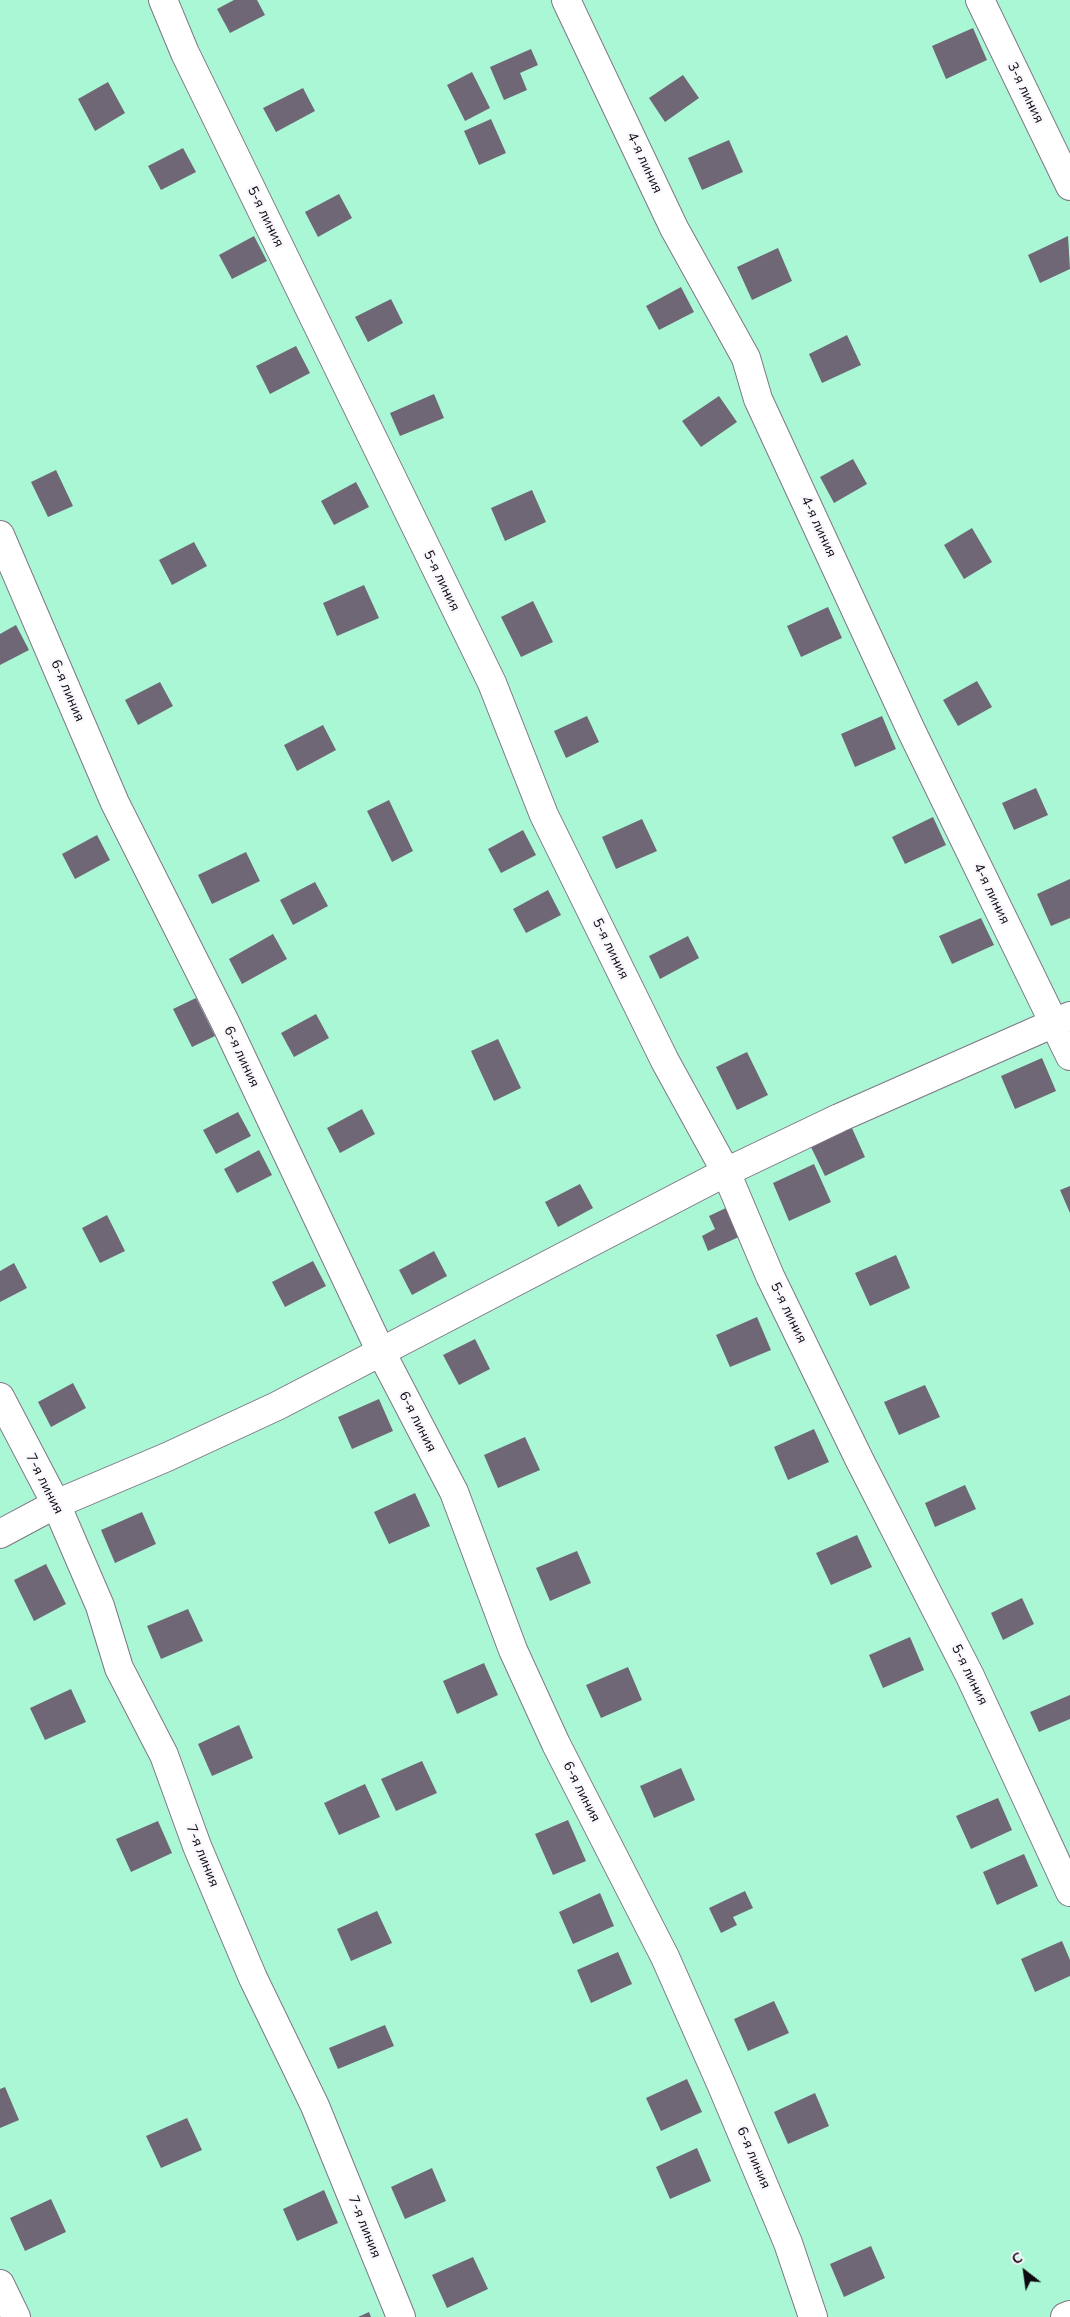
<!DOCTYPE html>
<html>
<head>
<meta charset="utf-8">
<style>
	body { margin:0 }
	#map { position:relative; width:1070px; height:2317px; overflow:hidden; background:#faf6fd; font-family:"Nunito Sans",sans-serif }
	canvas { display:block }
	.north { position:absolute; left:1000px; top:2247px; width:50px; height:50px; -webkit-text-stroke:4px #faf6fd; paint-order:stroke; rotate:330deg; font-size:14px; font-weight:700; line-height:20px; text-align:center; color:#0d0a0f }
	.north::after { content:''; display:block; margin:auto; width:18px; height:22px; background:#0d0a0f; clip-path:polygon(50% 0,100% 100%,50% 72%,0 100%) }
</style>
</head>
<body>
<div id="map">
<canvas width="1070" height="2317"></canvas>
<div class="north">С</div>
</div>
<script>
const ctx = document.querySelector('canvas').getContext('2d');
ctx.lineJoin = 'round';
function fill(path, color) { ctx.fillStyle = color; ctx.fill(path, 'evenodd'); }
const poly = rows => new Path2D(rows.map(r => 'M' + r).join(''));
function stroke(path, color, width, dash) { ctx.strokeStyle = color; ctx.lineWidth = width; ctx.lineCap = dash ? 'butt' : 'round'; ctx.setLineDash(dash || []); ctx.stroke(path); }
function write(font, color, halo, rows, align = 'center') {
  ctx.font = font + ' "Nunito Sans",sans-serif'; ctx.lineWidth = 4.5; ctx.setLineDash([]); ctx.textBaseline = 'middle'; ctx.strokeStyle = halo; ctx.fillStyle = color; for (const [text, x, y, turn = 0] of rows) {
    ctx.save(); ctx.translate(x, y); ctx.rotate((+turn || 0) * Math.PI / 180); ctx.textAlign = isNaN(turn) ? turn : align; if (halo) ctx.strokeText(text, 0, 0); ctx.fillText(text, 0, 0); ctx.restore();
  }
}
const green = poly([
	[0,0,1070,0,1070,2317,0,2317]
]);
const building = poly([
	[234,0,257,0,265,15,230,33,217,9],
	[973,28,987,60,946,79,932,46],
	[531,49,538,65,520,73,527,90,504,100,490,67],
	[472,72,490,108,465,121,447,85],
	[683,75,699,98,665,122,649,98],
	[108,82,125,113,95,131,78,99],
	[303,88,315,111,276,132,263,108],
	[491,119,506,153,479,165,464,131],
	[729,140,743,172,702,190,688,158],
	[183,148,196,172,161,190,148,166],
	[339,194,352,218,318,237,305,212],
	[254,236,267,261,232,279,219,255],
	[1068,236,1070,269,1040,283,1028,255],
	[778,248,792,281,752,300,737,267],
	[681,287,694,312,659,330,646,306],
	[391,299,403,323,368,342,355,317],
	[847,335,861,365,822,383,809,354],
	[296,346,310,373,270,394,256,366],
	[434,394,444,418,400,436,390,413],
	[719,396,737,422,701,447,682,421],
	[853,459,867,484,834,503,820,477],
	[56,470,73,506,48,517,31,482],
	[356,482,369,507,334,525,321,501],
	[532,490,546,522,505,541,491,508],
	[972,528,992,562,964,579,944,545],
	[194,542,207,566,172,585,159,560],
	[364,585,379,618,337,636,323,603],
	[533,601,553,642,521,657,501,617],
	[828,607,842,638,801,657,787,626],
	[16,625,29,650,0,665,0,634],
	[977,681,992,707,958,726,943,700],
	[160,682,173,706,138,725,125,700],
	[587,716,599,742,566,758,554,731],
	[882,716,896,749,855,767,841,734],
	[323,725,336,750,297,771,284,745],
	[1036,788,1048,815,1014,830,1002,803],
	[389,800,413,851,392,862,367,811],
	[933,817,946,845,905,864,892,837],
	[642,819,657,851,616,869,602,837],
	[523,830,536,855,501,873,488,849],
	[97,835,110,860,75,879,62,854],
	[246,852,260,881,212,904,198,875],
	[1070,879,1070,918,1051,926,1037,894],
	[315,882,328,906,293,925,280,900],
	[548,890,561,915,526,933,513,909],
	[981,918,994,945,952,964,939,936],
	[273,934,287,959,242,984,229,959],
	[688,936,699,958,660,979,649,956],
	[196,998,215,1036,192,1047,173,1009],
	[316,1014,329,1038,294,1057,281,1033],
	[498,1039,521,1088,494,1101,471,1051],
	[747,1052,768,1095,737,1110,716,1067],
	[1042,1058,1056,1091,1015,1109,1001,1076],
	[362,1109,375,1134,340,1153,327,1128],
	[238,1112,251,1136,216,1154,203,1130],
	[851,1126,865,1157,825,1176,810,1145],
	[259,1150,272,1175,237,1193,224,1169],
	[814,1164,831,1202,789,1221,773,1183],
	[580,1184,593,1208,558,1227,545,1202],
	[1070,1186,1070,1213,1060,1190],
	[728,1207,741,1236,708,1251,702,1236,715,1229,709,1216],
	[107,1215,125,1251,100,1263,82,1228],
	[434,1251,447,1276,412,1295,399,1270],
	[896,1255,910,1288,870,1306,855,1273],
	[313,1261,326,1286,285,1307,272,1282],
	[14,1263,27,1288,0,1302,0,1271],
	[757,1317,771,1350,730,1367,716,1335],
	[475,1339,490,1369,459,1385,443,1355],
	[73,1383,86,1408,51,1427,38,1402],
	[925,1385,940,1417,899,1435,884,1402],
	[379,1399,393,1431,352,1449,338,1417],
	[814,1429,829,1462,788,1480,774,1447],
	[525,1437,540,1470,498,1488,484,1455],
	[965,1485,976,1509,935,1527,925,1503],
	[415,1493,430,1526,389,1544,374,1512],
	[142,1512,156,1544,115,1563,101,1530],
	[857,1535,872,1567,831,1585,816,1553],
	[577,1551,591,1583,550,1601,536,1568],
	[46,1564,66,1604,34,1621,14,1580],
	[1022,1598,1034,1624,1003,1640,991,1613],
	[188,1609,203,1641,161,1659,147,1626],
	[910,1637,924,1670,883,1688,869,1655],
	[484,1663,498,1695,457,1714,443,1681],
	[628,1667,642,1700,601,1718,586,1685],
	[71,1689,86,1722,45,1740,30,1708],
	[1070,1695,1070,1719,1039,1732,1030,1712],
	[239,1725,253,1758,212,1776,198,1744],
	[422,1761,437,1793,396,1811,381,1779],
	[681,1768,695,1800,654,1818,640,1786],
	[365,1784,380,1817,339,1835,324,1803],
	[998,1798,1012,1830,971,1849,956,1816],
	[568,1820,586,1861,553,1875,535,1834],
	[158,1821,172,1853,131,1872,116,1839],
	[1024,1854,1038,1886,997,1905,983,1872],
	[745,1891,753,1908,733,1917,737,1925,721,1933,709,1908],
	[600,1893,614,1926,573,1944,559,1912],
	[377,1911,392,1943,351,1961,337,1929],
	[1062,1941,1070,1960,1070,1976,1035,1992,1021,1959],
	[618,1952,632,1984,591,2003,577,1970],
	[774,2001,789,2033,748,2051,734,2019],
	[385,2025,394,2046,338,2069,329,2048],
	[687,2079,702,2112,661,2131,646,2098],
	[5,2087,19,2120,0,2128,0,2089],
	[815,2093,829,2126,788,2144,774,2112],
	[187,2118,202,2150,161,2168,146,2136],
	[697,2148,711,2181,670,2199,656,2167],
	[432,2168,446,2201,405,2219,391,2187],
	[324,2190,338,2223,297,2241,283,2209],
	[51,2199,66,2232,25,2251,10,2218],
	[871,2246,885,2278,844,2297,830,2264],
	[473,2257,488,2289,447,2308,432,2275],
	[369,2312,371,2317,358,2317]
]);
const minor = poly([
	[163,0,185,53,492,683,544,815,665,1061,726,1172,770,1276,860,1461,970,1676,1070,1892],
	[566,0,674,228,746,358,758,399,911,730,1070,1056],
	[980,0,1070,186],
	[0,535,115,803,224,1020,381,1352,454,1492,513,1650,556,1744,665,1957,722,2086,788,2243,813,2317],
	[0,1397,56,1504,100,1606,119,1668,164,1755,197,1846,253,1978,315,2106,401,2317],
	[0,1534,56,1504,167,1457,277,1406,726,1172,839,1118,1070,1016],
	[0,2284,16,2317],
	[1065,2317,1070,2315]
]);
const streetNames = [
	["3-я линия",1025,93,64],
	["4-я линия",644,163,65],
	["5-я линия",265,217,64],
	["4-я линия",818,527,65],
	["5-я линия",441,581,64],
	["6-я линия",67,691,67],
	["4-я линия",991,894,64],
	["5-я линия",610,949,64],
	["6-я линия",241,1057,65],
	["5-я линия",788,1313,64],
	["6-я линия",417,1422,63],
	["7-я линия",44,1484,63],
	["5-я линия",969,1675,64],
	["6-я линия",581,1792,63],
	["7-я линия",202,1856,68],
	["6-я линия",753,2158,67],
	["7-я линия",364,2227,68]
];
fill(green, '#aaf7d5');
fill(building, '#6f6775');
stroke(minor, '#7f7686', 30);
stroke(minor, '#fff', 28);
write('14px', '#0d0a0f', '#faf6fd', streetNames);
</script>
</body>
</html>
